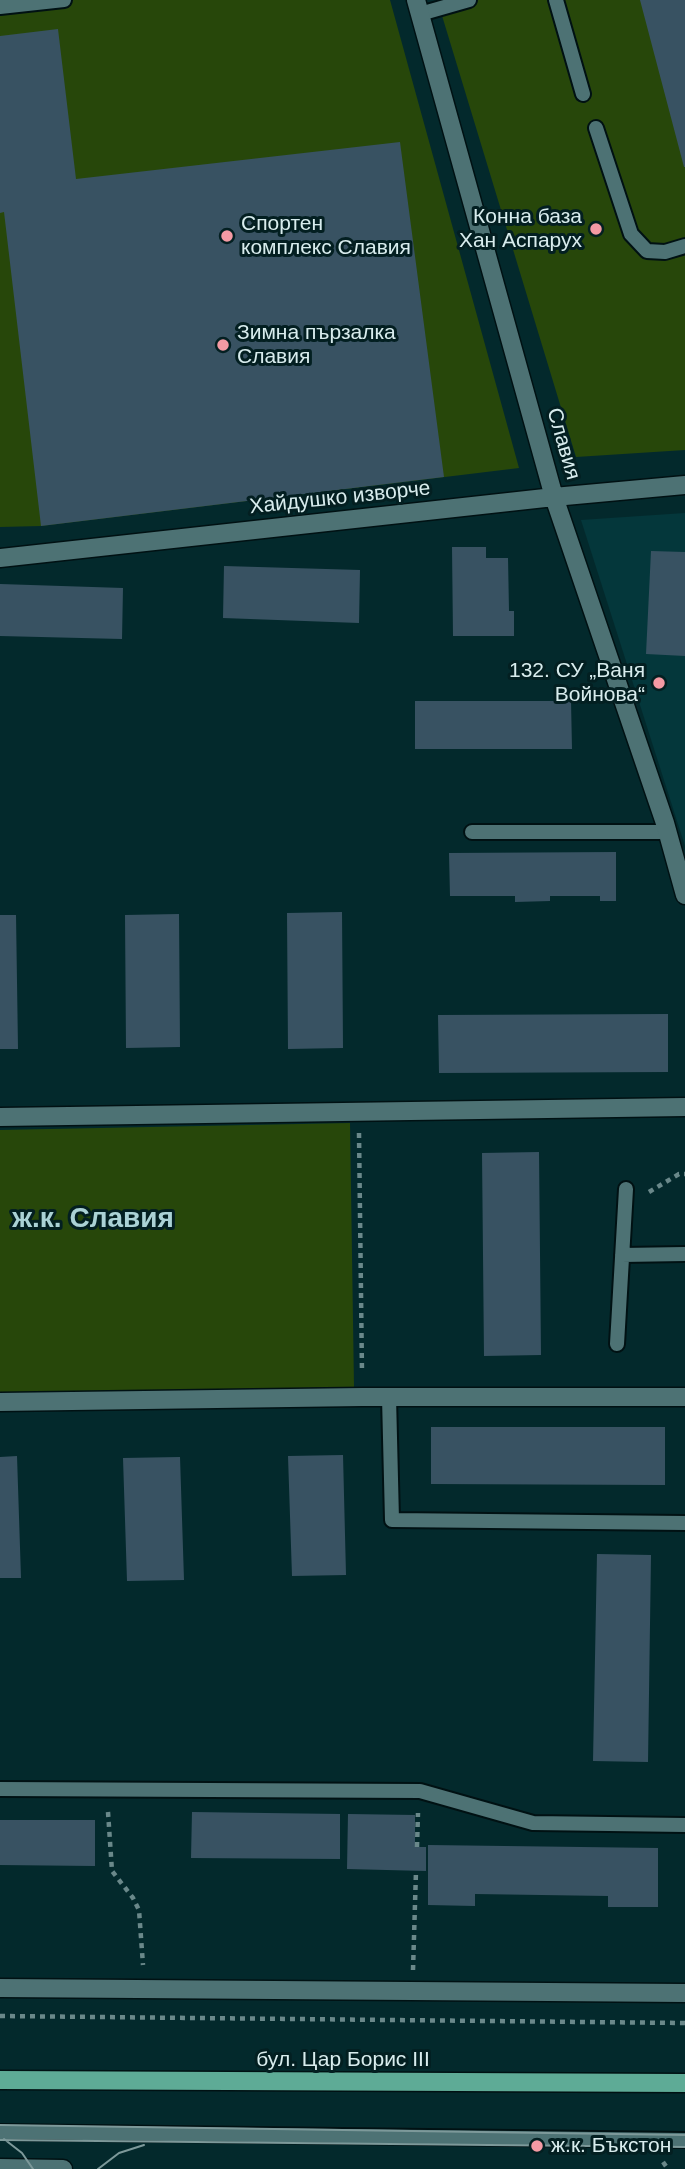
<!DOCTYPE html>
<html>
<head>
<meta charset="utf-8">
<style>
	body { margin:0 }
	canvas { display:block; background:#03292c }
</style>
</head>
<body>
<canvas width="685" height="2169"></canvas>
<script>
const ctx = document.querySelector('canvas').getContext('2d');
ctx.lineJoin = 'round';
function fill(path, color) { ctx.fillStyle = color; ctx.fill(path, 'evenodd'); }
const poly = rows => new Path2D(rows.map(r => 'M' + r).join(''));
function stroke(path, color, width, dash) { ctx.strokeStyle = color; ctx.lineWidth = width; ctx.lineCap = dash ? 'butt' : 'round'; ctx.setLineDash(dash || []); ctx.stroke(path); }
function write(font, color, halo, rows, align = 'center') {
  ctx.font = font + ' Helvetica,sans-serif'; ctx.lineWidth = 6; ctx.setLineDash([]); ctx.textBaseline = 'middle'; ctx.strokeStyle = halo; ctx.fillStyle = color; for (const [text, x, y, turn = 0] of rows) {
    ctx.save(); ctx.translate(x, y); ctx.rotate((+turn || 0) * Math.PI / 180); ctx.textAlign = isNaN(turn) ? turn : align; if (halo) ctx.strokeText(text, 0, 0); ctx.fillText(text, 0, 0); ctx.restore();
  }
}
const built = poly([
	[685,513,685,846,581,520]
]);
const green = poly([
	[0,0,390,0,519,468,41,526,0,527],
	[469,0,685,0,685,450,576,457,440,9],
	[350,1123,354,1387,0,1394,0,1130]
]);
const building = poly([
	[640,0,685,0,685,167,684,167],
	[58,29,76,179,400,142,444,477,41,526,4,212,0,213,0,36],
	[452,547,486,547,486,558,508,558,509,611,514,611,514,636,453,636],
	[651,551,685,552,685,656,646,654],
	[224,566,360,570,359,623,223,618],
	[0,584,123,588,122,639,0,636],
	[415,701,571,701,572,749,415,749],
	[616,852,616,901,600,901,600,896,550,896,550,901,515,902,515,896,450,896,449,853],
	[342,912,343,1048,288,1049,287,913],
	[179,914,180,1047,126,1048,125,915],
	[0,915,16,915,18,1049,0,1049],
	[668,1014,668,1072,439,1073,438,1015],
	[539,1152,541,1355,484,1356,482,1153],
	[431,1427,665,1427,665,1485,431,1484],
	[343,1455,346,1575,292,1576,288,1456],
	[17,1456,21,1578,0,1578,0,1457],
	[180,1457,184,1580,127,1581,123,1458],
	[597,1554,651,1555,648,1762,593,1761],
	[192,1812,340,1814,340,1859,191,1858],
	[348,1814,415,1815,415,1847,426,1847,426,1871,347,1869],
	[0,1820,95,1820,95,1866,0,1865],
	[428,1845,658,1848,658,1907,608,1907,608,1896,475,1894,475,1906,428,1905]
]);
const path = poly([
	[359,1133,362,1373],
	[649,1192,679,1174,685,1174],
	[108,1812,112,1871,133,1898,139,1910,143,1965],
	[417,1847,418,1813],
	[413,1970,416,1871],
	[0,2016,685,2023],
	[663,2162,668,2169]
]);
const lane = poly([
	[556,0,583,94],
	[0,7,64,0],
	[420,14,469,0],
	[596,128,631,234,647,251,665,252,685,246],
	[472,832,667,832],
	[622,1255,685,1254],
	[617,1344,626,1189],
	[389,1397,392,1520,685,1523],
	[0,1789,420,1791,533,1823,685,1825],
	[0,2132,685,2140]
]);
const street = poly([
	[416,0,554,497,665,823,685,895],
	[0,558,554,497,685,485],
	[0,1117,685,1107],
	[0,1402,362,1397,685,1397],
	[0,1988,685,1993],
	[0,2168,63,2169]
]);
const primary = poly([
	[0,2080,685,2083]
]);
const tram = poly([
	[0,2125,685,2135],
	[4,2139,22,2153,33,2169],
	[0,2140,685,2147],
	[98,2169,119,2153,144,2145]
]);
const markers = [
	[596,229,7,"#f49aa4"],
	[227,236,7,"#f49aa4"],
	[223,345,7,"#f49aa4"],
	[659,683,7,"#f49aa4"],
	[537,2146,7,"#f49aa4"]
];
const poiNames = [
	["Конна база",582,217,"right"],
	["Хан Аспарух",582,241,"right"],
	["Спортен",241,224],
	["комплекс Славия",241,248],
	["Зимна пързалка",237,333],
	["Славия",237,357],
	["132. СУ „Ваня",645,671,"right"],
	["Войнова“",645,695,"right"],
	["ж.к. Бъкстон",551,2146]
];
const streetNames = [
	["Славия",563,444,74],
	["Хайдушко изворче",340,498,-6],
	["бул. Цар Борис III",343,2060]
];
const districtNames = [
	["ж.к. Славия",93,1219]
];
fill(built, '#04373b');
fill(green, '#27470a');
fill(building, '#385262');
stroke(lane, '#001113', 18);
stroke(street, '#001113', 21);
stroke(primary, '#001113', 21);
stroke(path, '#6a888a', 4.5, [5, 5]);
stroke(lane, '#4d7274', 14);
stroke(street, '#4d7274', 18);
stroke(primary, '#5eab96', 18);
stroke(tram, '#7d999a', 2);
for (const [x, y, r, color] of markers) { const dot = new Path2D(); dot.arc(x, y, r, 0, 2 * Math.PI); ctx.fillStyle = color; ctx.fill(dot); stroke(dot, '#031f21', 2.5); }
write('21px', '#d8eced', '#031f21', poiNames, 'left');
write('21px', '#d8eced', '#031f21', streetNames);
write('bold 28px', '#abd2d5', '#031f21', districtNames);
</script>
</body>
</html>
